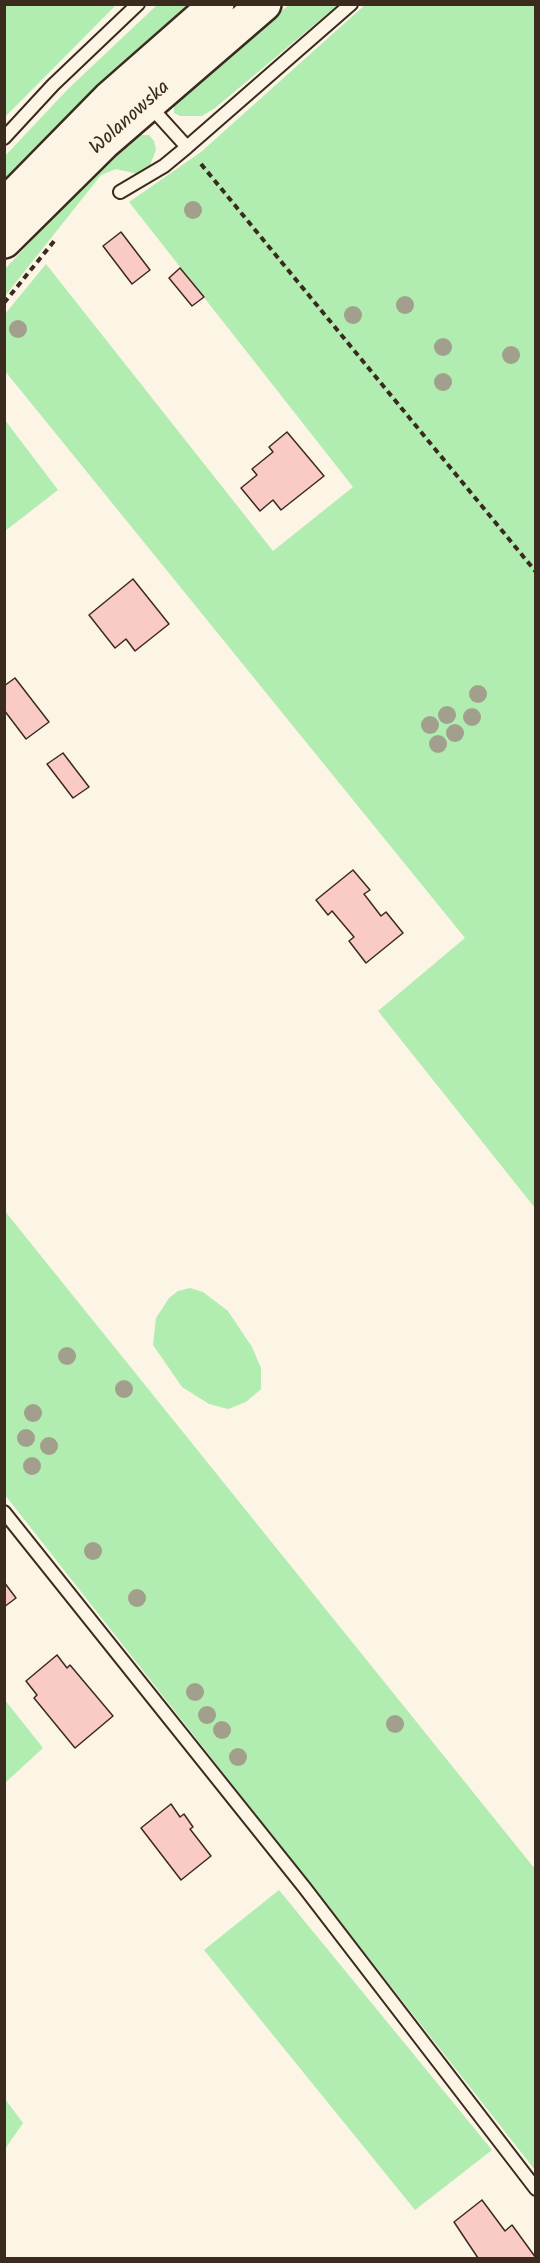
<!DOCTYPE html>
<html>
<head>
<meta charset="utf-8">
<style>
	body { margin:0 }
	#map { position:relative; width:540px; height:2263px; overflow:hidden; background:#fcf5e5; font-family:Kalam,sans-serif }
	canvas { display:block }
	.frame { position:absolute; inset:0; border:6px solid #3b2a1e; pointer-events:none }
</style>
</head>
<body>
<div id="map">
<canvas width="540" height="2263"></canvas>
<div class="frame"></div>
</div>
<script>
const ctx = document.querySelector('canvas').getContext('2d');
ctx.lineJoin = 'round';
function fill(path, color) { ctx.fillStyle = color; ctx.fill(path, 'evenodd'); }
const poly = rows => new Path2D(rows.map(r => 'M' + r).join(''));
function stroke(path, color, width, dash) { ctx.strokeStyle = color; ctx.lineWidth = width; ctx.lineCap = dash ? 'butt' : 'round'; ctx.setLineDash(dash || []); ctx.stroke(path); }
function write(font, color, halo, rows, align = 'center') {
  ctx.font = font + ' Kalam,sans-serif'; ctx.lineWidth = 4.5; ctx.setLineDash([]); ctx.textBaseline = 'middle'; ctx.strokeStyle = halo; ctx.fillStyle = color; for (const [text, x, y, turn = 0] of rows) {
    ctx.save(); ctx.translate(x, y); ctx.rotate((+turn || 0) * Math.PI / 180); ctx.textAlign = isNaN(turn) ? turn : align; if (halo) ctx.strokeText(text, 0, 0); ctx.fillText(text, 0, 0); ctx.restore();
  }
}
const green = poly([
	[366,4,535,5,535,1208,378,1011,465,938,5,371,5,314,46,264,273,551,353,487,129,202,201,152],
	[4,5,116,5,5,117,4,117],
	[157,5,196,5,5,186,5,156,68,89],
	[289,5,338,5,215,108,202,116,180,116,174,113,174,96],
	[140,135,149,135,154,141,156,150,149,168,138,174,116,169,101,175,5,296,4,270,93,176],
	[5,420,58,490,5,531],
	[4,1210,535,1869,535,2170,5,1495],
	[190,1288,203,1292,228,1311,252,1347,261,1368,261,1389,246,1402,228,1409,209,1404,182,1387,153,1345,156,1318,169,1298,178,1291],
	[5,1700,43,1748,5,1783,4,1783],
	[279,1890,492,2150,415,2210,204,1950],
	[5,2099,23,2123,5,2149]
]);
const building = poly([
	[121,232,150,270,132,284,103,246,121,232],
	[180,268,204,297,192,306,169,278,180,268],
	[287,432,324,476,281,510,273,500,260,511,241,488,257,475,252,469,273,452,269,447,287,432],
	[133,579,169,624,135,651,126,639,115,648,89,615,133,579],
	[15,678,49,722,26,739,4,710,4,686,15,678],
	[63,753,89,787,73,798,47,764,63,753],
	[353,870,370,890,364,894,381,916,386,912,403,933,366,963,349,941,354,937,332,911,328,915,316,900,353,870],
	[4,1582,16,1598,4,1607,4,1582],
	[57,1655,67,1668,70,1665,113,1716,75,1748,34,1698,37,1695,26,1681,57,1655],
	[171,1804,180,1817,184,1814,193,1827,190,1829,211,1856,181,1880,141,1828,171,1804],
	[482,2200,505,2231,512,2225,536,2258,478,2258,454,2222,482,2200]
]);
const path = poly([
	[201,164,536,572],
	[4,303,55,240]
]);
const service = poly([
	[148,104,187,147,351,4],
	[4,138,53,85,138,4],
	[120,192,164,166,187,147],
	[4,1512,304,1887,536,2189]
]);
const primary = poly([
	[4,206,109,99,217,4],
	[4,241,104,142,264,4]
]);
const trees = [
	[193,210],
	[405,305],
	[353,315],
	[18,329],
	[443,347],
	[511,355],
	[443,382],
	[478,694],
	[447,715],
	[472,717],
	[430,725],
	[455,733],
	[438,744],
	[67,1356],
	[124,1389],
	[33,1413],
	[26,1438],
	[49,1446],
	[32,1466],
	[93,1551],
	[137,1598],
	[195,1692],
	[207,1715],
	[395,1724],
	[222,1730],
	[238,1757]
];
const streetNames = [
	["Wolanowska",131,119,-42]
];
fill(green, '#b1ecb1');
fill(building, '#facac4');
stroke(building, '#3b2a1e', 1.5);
stroke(service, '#3b2a1e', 16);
stroke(primary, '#3b2a1e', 38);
stroke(path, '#3b2a1e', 4, [6, 4.5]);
stroke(service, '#fcf5e5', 12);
stroke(primary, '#fcf5e5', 33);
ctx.fillStyle = '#a2a08c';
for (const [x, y] of trees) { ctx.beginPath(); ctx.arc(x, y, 9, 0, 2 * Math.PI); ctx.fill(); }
write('20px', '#3b2a1e', '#fcf5e5', streetNames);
</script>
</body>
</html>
